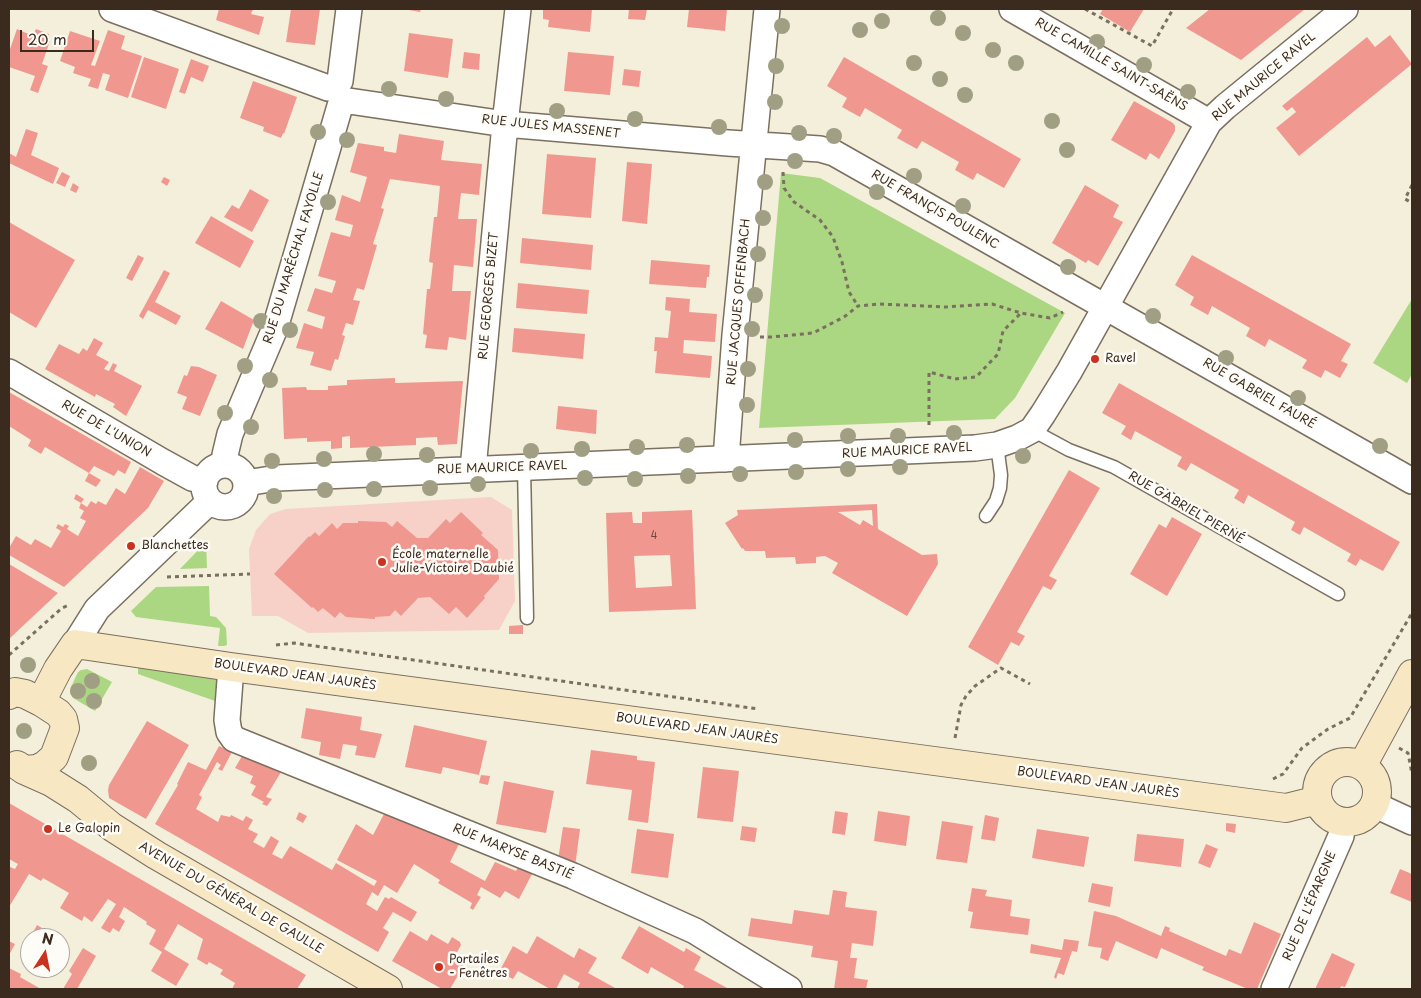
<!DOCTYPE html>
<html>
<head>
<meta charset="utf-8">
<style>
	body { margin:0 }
	#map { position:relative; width:1421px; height:998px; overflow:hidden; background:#f3efdb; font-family:"Playpen Sans",sans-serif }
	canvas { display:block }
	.frame { position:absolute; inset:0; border:10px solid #3b2a1e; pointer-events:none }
	.north { position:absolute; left:20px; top:928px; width:50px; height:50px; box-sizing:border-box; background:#fdfcf7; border:1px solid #afa8a0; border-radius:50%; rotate:11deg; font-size:14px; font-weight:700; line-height:20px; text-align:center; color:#3b2a1e }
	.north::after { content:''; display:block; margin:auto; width:18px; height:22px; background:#c8321e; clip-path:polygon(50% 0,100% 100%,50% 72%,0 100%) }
	.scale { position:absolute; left:20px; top:30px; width:74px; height:22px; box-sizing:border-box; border:2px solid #3b2a1e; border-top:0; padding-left:6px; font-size:15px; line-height:18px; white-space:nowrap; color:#3b2a1e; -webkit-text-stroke:4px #fdfcf7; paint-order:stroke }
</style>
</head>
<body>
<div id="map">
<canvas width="1421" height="998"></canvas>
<div class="frame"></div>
<div class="north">N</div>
<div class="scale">20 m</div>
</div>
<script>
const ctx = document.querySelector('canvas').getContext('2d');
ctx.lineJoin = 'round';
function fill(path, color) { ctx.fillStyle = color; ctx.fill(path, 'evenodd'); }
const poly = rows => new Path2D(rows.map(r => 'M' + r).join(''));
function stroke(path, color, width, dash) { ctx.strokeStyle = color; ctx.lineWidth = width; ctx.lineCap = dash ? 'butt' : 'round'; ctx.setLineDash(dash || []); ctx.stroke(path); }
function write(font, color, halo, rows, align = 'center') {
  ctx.font = font + ' "Playpen Sans",sans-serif'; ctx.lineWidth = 5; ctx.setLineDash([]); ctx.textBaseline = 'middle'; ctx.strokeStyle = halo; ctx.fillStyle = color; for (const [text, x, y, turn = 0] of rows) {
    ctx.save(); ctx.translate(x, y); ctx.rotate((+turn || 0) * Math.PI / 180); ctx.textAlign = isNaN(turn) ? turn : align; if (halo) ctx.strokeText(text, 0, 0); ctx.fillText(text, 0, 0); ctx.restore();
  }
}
const built = poly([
	[491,497,512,510,515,601,499,630,308,633,278,616,252,616,249,549,256,530,270,514,286,509]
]);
const green = poly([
	[781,173,820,178,1065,313,1015,398,995,419,759,428],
	[1412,299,1412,374,1407,383,1373,363],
	[206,542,207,568,180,569],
	[209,586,210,616,216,617,226,628,227,645,224,646,218,646,220,628,136,617,131,611,156,587],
	[138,666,220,679,218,702,138,674],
	[87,669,112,682,95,711,73,698,70,693,71,687,78,672,81,670]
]);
const building = poly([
	[219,9,253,9,251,14,264,17,259,35,216,20],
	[291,9,320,9,315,45,286,42],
	[403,9,421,9,420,12],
	[543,9,592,9,590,32,548,27,549,20,543,19],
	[629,9,647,9,645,20,628,19],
	[689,9,727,9,725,31,687,27],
	[1103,9,1144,9,1130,32,1100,14],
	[1210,9,1305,9,1241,60,1186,28],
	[17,29,33,36,36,29,49,34,47,41,50,41,42,64,48,66,38,93,30,90,35,76,9,67,9,52],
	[108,30,125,36,121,49,142,56,128,98,105,90,110,75,103,73,98,89,88,86,91,79,73,73,75,67,60,61,70,31,100,41,91,65,95,66],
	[409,33,453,39,448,78,404,71],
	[1390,35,1412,64,1299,156,1276,128,1296,112,1292,107,1287,111,1282,106,1367,37,1375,47],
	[464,52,480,54,479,70,462,68],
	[568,52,614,56,610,95,564,91],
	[144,57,179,69,166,109,131,97],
	[844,57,1021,159,1004,188,977,173,973,180,955,170,959,162,922,141,917,149,897,138,902,130,865,108,860,117,842,107,847,98,827,86],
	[191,59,209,66,203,82,191,77,185,94,179,92],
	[624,69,641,71,639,87,622,85],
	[253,81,297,97,284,134,283,133,281,138,263,131,264,127,240,118],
	[1134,101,1173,123,1175,126,1175,131,1159,159,1150,153,1146,160,1111,140],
	[26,129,38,133,31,155,59,168,53,184,9,163,9,153,16,157],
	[399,134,444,141,441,160,482,164,479,195,461,193,458,219,477,219,473,267,454,265,452,291,471,291,466,340,449,337,447,350,425,348,427,335,423,334,427,289,430,289,433,263,429,262,434,217,437,217,440,186,390,179,381,208,384,209,373,244,377,245,364,290,357,288,353,300,360,301,353,325,346,323,342,335,345,336,338,360,335,359,331,371,310,365,314,352,296,348,304,323,322,329,325,317,307,311,315,288,332,293,336,281,318,276,331,232,350,237,353,225,335,220,342,195,360,202,367,177,350,172,358,143,384,147,384,151,396,153],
	[547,154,596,158,591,218,542,214],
	[627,162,652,164,647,224,622,221],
	[62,172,70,176,65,187,56,183],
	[164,177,170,180,167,186,161,182],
	[73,183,79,187,76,193,70,190],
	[1085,185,1119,205,1113,217,1123,222,1098,266,1088,260,1086,263,1052,243],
	[250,189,269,200,252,232,224,217,232,205,239,209],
	[211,216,254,241,240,268,195,243],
	[9,222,75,260,36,328,9,312],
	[522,238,593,245,591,270,520,263],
	[138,255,144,258,132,281,126,278],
	[1192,255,1351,344,1341,361,1348,364,1340,378,1325,370,1321,378,1302,368,1307,360,1269,339,1265,347,1246,336,1250,328,1212,306,1208,315,1190,305,1194,297,1175,285],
	[651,260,710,265,709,277,707,277,706,288,649,284],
	[164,270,170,273,155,302,181,316,176,325,148,310,143,319,139,316],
	[518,283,589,290,587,314,516,308],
	[666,297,690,299,689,312,717,314,715,342,684,340,683,353,712,356,710,378,655,373,657,351,654,351,655,337,668,338,671,311,665,310],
	[221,301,254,320,243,349,205,329],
	[514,328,585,334,583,359,512,352],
	[94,338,103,343,96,355,109,362,104,369,109,371,113,363,117,365,114,371,142,386,126,416,113,407,115,404,96,394,95,397,45,369,59,344,79,354,83,348,87,351],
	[191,366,199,367,217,375,200,416,182,409,187,397,177,393,184,375,187,376],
	[395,378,395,383,463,381,457,444,438,445,437,437,416,438,416,445,350,448,350,436,342,437,342,448,331,449,331,441,307,442,307,438,284,439,282,388,306,387,307,390,328,390,328,386,347,385,347,380],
	[1119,383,1400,542,1383,571,1360,559,1356,566,1347,561,1351,554,1304,527,1300,535,1291,530,1295,522,1248,495,1244,504,1234,498,1239,490,1191,463,1186,471,1177,466,1182,457,1135,431,1131,440,1121,434,1126,426,1102,413],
	[9,392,131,462,125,474,118,470,114,476,94,466,89,473,45,447,41,454,28,446,31,440,9,426],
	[558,406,597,410,596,434,556,429],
	[140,467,164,481,148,508,64,587,9,555,9,548,16,536,31,545,35,539,51,548,61,531,56,528,58,524,63,527,65,524,69,526,67,529,78,536,86,521,80,518,84,511,79,508,81,503,74,499,76,494,84,499,81,503,87,507,91,501,96,504,98,501,106,505,116,488,125,494],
	[1069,470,1100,488,1049,576,1057,580,1051,590,1043,586,1017,632,1025,636,1019,646,1011,642,998,665,968,647],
	[89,473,101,480,96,487,85,481],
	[877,504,878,529,922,555,937,554,938,564,907,616,832,573,838,563,825,556,816,557,816,563,796,564,795,557,766,558,765,551,745,551,743,548,742,549,725,523,738,515,737,510],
	[872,510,873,526,863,520,860,525,838,512],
	[692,510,696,609,609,612,606,513,632,512,633,523,642,523,642,512],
	[670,555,672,586,636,588,634,556],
	[461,512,483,533,481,535,498,550,499,579,484,596,485,598,467,618,456,607,449,614,430,597,418,598,401,616,395,610,390,616,375,617,375,619,346,617,340,612,335,618,323,608,318,612,313,607,312,608,274,574,309,536,310,537,315,532,319,536,332,523,337,529,343,523,358,523,358,521,386,522,392,527,397,521,417,538,428,538,446,519,450,523],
	[1172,517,1202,534,1167,596,1130,574,1159,524,1166,528],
	[9,564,58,593,9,639],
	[523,625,523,634,509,634,509,626],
	[306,708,362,717,360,730,382,734,375,758,355,755,357,746,343,744,340,759,319,755,321,742,301,738],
	[147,721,189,745,146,819,109,798,108,790,109,785],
	[414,725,487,741,479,775,443,767,441,774,405,767],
	[219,746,232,752,222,771,218,769,221,765,217,762,199,795,202,797,196,809,218,822,221,815,230,817,231,815,243,821,246,816,253,820,248,829,258,834,253,842,264,848,271,836,279,841,272,854,282,859,290,846,332,870,336,863,374,886,377,881,337,860,356,824,373,835,384,814,459,844,450,862,485,881,495,862,516,871,518,867,532,874,519,899,505,891,500,898,481,887,477,895,481,897,473,910,470,908,472,903,438,883,440,880,414,864,397,893,384,885,378,896,372,892,366,904,377,911,385,897,389,899,391,897,417,912,411,922,393,912,383,928,389,932,378,952,155,824,178,785,177,784,188,762,206,770],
	[591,750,637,756,637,760,655,762,648,823,628,820,632,790,586,784],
	[242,756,281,772,266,797,272,799,267,806,262,804,264,802,251,795,256,786,250,783,253,776,235,768],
	[703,767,739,771,733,822,697,818],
	[481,775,490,776,488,785,479,783],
	[504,781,554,791,546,833,496,824],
	[9,803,306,975,297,989,232,989,235,983,220,974,223,970,209,962,207,965,197,959,203,939,178,924,164,949,189,964,176,986,151,971,162,952,149,944,156,930,146,924,147,922,124,907,119,917,125,921,119,932,113,928,110,933,101,928,116,904,108,899,92,922,84,916,82,921,60,908,69,893,43,878,41,881,29,874,9,907,9,870,10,867,15,869,18,864,9,859],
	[835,811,848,813,845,835,832,833],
	[878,811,910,816,906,846,874,841],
	[299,812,307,816,303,823,296,819],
	[985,815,999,818,995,841,981,839],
	[942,821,973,826,967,863,936,859],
	[1226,823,1236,824,1235,833,1226,831],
	[742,826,757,828,755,842,740,840],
	[563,827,580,829,575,867,558,860],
	[637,829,674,834,668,878,631,873],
	[1037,829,1089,837,1084,867,1032,858],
	[1137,834,1184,839,1181,867,1134,861],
	[1206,844,1218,849,1210,868,1198,863],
	[1400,869,1412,874,1412,902,1390,893],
	[1092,883,1113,887,1110,907,1088,902],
	[972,888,987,890,985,896,1012,900,1010,916,1030,919,1028,935,970,928,973,912,968,911],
	[833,890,847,892,845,907,877,911,873,946,852,943,850,958,857,958,854,978,868,980,866,989,834,989,838,961,811,957,813,946,748,936,751,918,792,924,794,910,829,915],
	[1094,911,1116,916,1161,936,1165,926,1170,928,1169,931,1226,956,1229,949,1241,954,1254,922,1281,934,1257,989,1248,989,1202,970,1204,967,1161,948,1157,959,1116,941,1108,961,1100,958,1102,948,1088,946],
	[37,925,47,931,42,938,30,938],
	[639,926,684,952,686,948,701,957,694,970,729,989,683,989,684,986,651,967,648,974,621,958],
	[410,931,427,941,431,934,448,944,452,937,460,942,461,945,456,954,467,960,450,989,442,989,392,961],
	[537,936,574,958,579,948,597,958,588,973,617,989,577,989,580,983,564,974,556,989,550,989,518,971,513,979,499,972,513,946,527,954],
	[1064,939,1079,941,1077,952,1072,951,1064,975,1058,973,1056,979,1054,977,1061,958,1030,953,1031,944,1062,950],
	[9,941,15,944,9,955],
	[83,948,96,956,77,989,63,989,72,974,69,971],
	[1332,953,1355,964,1345,987,1341,986,1340,989,1315,989],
	[9,968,21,974,20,977,41,989,9,989]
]);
const path = poly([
	[1085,9,1152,46,1173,9],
	[783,172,784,188,794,202,820,220,833,237,842,262,849,292,858,306],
	[1412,185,1405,199,1412,203],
	[760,337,772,337,813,333,844,317,858,306,879,304,946,307,992,304,1021,313,1050,318,1063,312],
	[929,425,929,372,955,379,976,377,998,354,1003,331,1021,313],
	[167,577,250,574],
	[276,645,294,643,758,709],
	[9,655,62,608,69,605],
	[955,738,961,705,966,696,975,686,1001,668,1030,684],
	[1399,748,1408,753,1412,774],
	[1273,779,1283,774,1302,748,1328,729,1350,718,1412,613]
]);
const lane = poly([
	[1032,430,1069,450,1114,467,1338,594],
	[524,467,527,618],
	[986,516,996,501,1000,488,1001,475,997,445]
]);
const street = poly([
	[112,9,328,88],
	[1012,9,1209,122],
	[340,81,349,9],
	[349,101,505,124,728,143,820,149,834,153,1412,481],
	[9,372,163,462,192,478,205,481],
	[726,459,735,335,767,9],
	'204 486a21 21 0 1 1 42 0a21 21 0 1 1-42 0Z',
	[226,465,225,455,230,434,275,328,340,106],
	[473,469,505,124,518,9],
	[246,483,277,478,975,448,997,445,1017,438,1032,430,1043,414,1069,372,1209,122,1225,107,1345,9],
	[75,644,97,609,210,501],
	[231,667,227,720,229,732,234,739,573,876,695,931,789,989],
	[1375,805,1412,822],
	[1274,989,1341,836,1343,822]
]);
const secondary = poly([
	[9,695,15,692,25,694,41,702,58,713,63,719,65,728,54,757,45,765,37,769,24,770,17,765],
	[41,702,58,669,75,644,231,667,1286,808,1318,800],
	'1317 792a30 30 0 1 1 60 0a30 30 0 1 1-60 0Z',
	[1362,766,1412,674],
	[24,770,51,782,78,799,112,827,156,855,388,989]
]);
const trees = [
	[938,18],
	[882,21],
	[782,26],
	[860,30],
	[963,33],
	[1097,42],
	[993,50],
	[914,63],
	[1016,63],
	[1144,65],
	[776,66],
	[940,79],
	[389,89],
	[1188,92],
	[965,95],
	[446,99],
	[775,102],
	[557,111],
	[635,119],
	[1052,121],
	[719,127],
	[318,132],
	[799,133],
	[834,136],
	[347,140],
	[1067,150],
	[795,161],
	[914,176],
	[765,182],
	[877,192],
	[328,202],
	[963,206],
	[763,218],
	[758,254],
	[1068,267],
	[755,295],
	[1153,316],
	[261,321],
	[752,329],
	[290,330],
	[1226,358],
	[245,366],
	[748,369],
	[270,380],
	[1298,398],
	[747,405],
	[225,413],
	[251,427],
	[954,433],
	[848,436],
	[898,436],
	[795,440],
	[687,445],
	[1380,446],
	[637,447],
	[582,449],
	[531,451],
	[374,454],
	[427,455],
	[1023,456],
	[324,459],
	[272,461],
	[900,467],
	[848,469],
	[796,472],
	[740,474],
	[688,476],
	[585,478],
	[635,479],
	[478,484],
	[430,488],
	[374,489],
	[325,490],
	[274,496],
	[28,665],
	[92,681],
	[78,691],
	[94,701],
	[24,731],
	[89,763]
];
const markers = [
	[1095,359,5,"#c8321e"],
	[131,546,5,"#c8321e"],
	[382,562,5,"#c8321e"],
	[48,829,5,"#c8321e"],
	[439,967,5,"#c8321e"]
];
const numberNames = [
	["4",654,536]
];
const streetNames = [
	["RUE CAMILLE SAINT-SAËNS",1111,65,30],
	["RUE MAURICE RAVEL",1264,77,-40],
	["RUE JULES MASSENET",551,127,6],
	["RUE FRANÇIS POULENC",935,210,30],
	["RUE DU MARÉCHAL FAYOLLE",294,258,-73],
	["RUE GEORGES BIZET",489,296,-85],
	["RUE JACQUES OFFENBACH",739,302,-85],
	["RUE GABRIEL FAURÉ",1259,394,30],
	["RUE DE L'UNION",106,429,30],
	["RUE MAURICE RAVEL",907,451,-3],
	["RUE MAURICE RAVEL",502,468,-2],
	["RUE GABRIEL PIERNÉ",1186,508,30],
	["BOULEVARD JEAN JAURÈS",295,675,8],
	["BOULEVARD JEAN JAURÈS",697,729,8],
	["BOULEVARD JEAN JAURÈS",1098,783,8],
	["RUE MARYSE BASTIÉ",513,852,22],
	["AVENUE DU GÉNÉRAL DE GAULLE",231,898,30],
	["RUE DE L'ÉPARGNE",1310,906,-67]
];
const poiNames = [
	["Ravel",1105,359],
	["Blanchettes",141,546],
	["École maternelle",392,555],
	["Julie-Victoire Daubié",392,569],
	["Le Galopin",58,829],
	["Portailes",449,960],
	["- Fenêtres",449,974]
];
fill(built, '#f7d1c8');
fill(green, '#abd682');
fill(building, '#f09890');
stroke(lane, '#7b6f60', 15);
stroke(street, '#7b6f60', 28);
stroke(secondary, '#7b6f60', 30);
stroke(path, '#7b6f60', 3, [4, 4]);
stroke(lane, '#fff', 12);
stroke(street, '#fff', 25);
stroke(secondary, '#f7e8c3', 28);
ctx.fillStyle = '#a09f84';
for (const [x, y] of trees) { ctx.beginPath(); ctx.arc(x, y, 8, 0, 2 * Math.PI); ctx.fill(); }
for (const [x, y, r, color] of markers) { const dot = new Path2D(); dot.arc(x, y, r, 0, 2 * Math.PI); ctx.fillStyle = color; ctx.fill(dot); stroke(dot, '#fdfcf7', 2); }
write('10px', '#68463a', null, numberNames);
write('12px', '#3b2a1e', '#fdfcf7', streetNames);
write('12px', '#3b2a1e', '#fdfcf7', poiNames, 'left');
</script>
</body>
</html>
